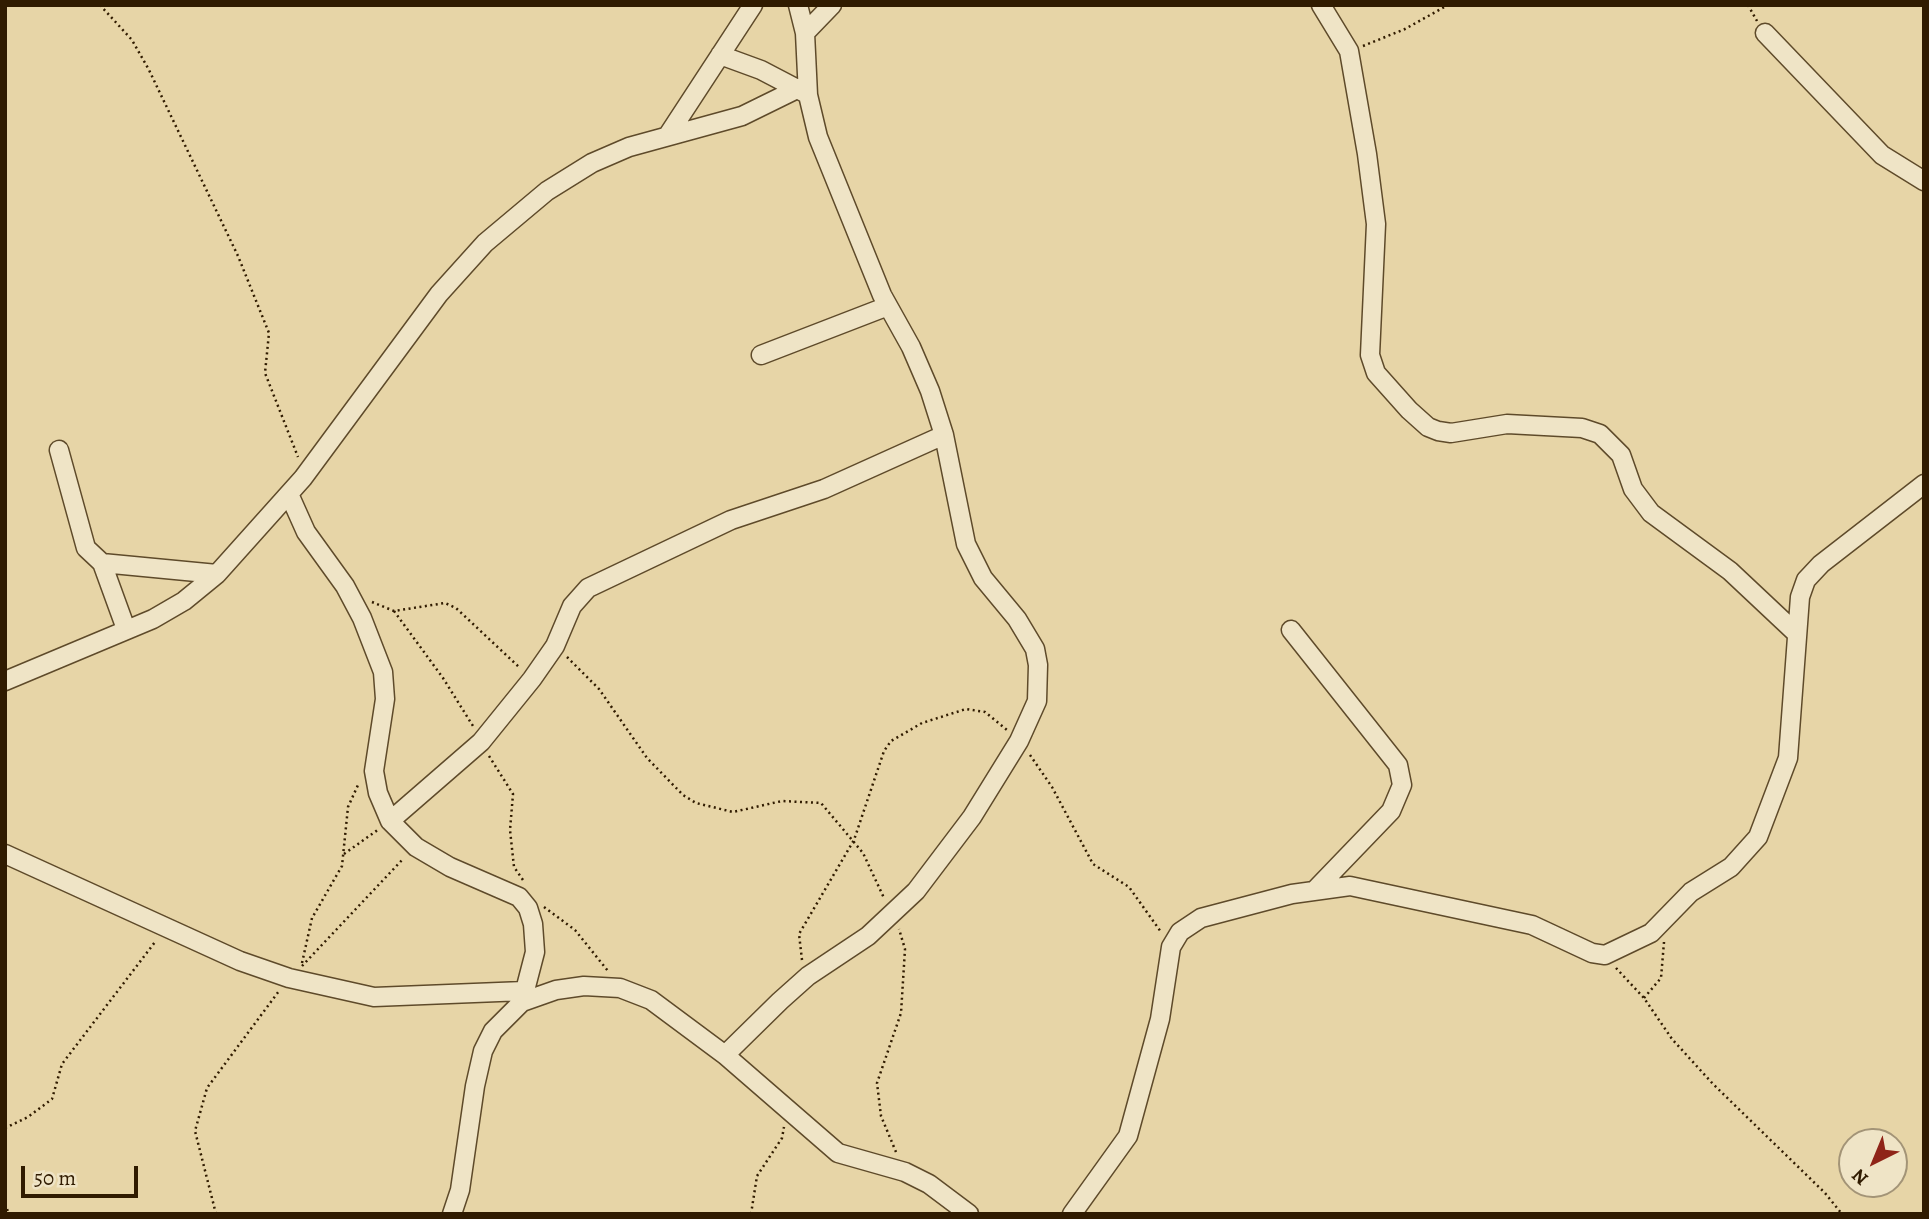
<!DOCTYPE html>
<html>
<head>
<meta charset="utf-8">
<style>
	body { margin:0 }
	#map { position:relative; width:1929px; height:1219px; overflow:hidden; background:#e7d5a7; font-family:Alegreya,serif }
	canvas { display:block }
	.frame { position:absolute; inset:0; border:7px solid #301b00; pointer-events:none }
	.north { position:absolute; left:1838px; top:1128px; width:70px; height:70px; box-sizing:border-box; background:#efe4c6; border:2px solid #a39477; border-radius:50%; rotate:223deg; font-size:19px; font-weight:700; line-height:28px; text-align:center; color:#301b00 }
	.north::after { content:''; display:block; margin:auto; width:24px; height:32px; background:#8f2418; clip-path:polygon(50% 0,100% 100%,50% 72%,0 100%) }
	.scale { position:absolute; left:21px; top:1166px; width:117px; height:32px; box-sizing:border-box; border:4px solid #301b00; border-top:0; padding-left:9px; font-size:21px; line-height:24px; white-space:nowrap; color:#301b00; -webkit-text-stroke:5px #efe4c6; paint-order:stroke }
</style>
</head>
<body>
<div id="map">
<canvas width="1929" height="1219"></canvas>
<div class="frame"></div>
<div class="north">N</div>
<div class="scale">50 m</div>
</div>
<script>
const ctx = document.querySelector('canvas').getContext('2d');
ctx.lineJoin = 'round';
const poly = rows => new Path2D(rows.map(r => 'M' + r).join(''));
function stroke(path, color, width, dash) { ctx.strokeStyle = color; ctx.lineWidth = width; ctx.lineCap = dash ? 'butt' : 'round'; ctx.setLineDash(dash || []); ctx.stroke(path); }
const path = poly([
	[100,5,132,40,149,70,238,256,269,333,265,373,298,457],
	[1748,5,1757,21],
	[1363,46,1405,29,1448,5],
	[372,602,394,611,445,603,456,608,520,668],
	[394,611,443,678,473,726],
	[567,657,599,689,647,758,683,795,696,803,733,812,782,801,821,803,863,853,884,898],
	[1030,755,1052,787,1093,864,1129,887,1161,932],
	[489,756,513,794,510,830,514,867,523,880],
	[344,854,379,829],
	[544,907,575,930,608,971],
	[802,960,799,934,854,840,884,751,891,741,922,723,966,709,985,712,1007,730],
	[302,963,312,918,342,866,348,807,358,785],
	[302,966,403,859],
	[1616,968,1644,998,1672,1039,1713,1084,1825,1193,1842,1214],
	[1644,998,1661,978,1664,942],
	[5,1128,28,1117,52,1099,62,1064,155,942],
	[896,1152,881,1116,877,1083,901,1013,905,949,899,929],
	[5,1204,9,1214],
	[216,1214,195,1131,207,1088,279,991],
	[751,1214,757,1176,782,1138,784,1127]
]);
const street = poly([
	[1321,5,1349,51,1367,154,1376,224,1370,355,1376,373,1409,410,1428,427,1438,431,1451,433,1507,424,1582,428,1600,434,1621,455,1633,489,1651,513,1730,571,1796,633],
	[805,33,832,5],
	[1765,33,1882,155,1924,181],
	[720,55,761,70,805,93],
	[668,135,753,5],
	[761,355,888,306],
	[59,450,86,548,102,563,217,574],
	[289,494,306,532,345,586,362,618,383,672,385,699,374,771,378,793,390,821,416,847,450,867,519,897,528,908,533,924,535,952,522,1002],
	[102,563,126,629],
	[1291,630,1398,765,1402,785,1391,811,1315,890],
	[5,681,153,619,184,601,217,574,303,478,439,294,485,243,547,191,592,163,629,147,742,116,797,89],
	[390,821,481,742,532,679,555,646,572,606,588,588,731,520,824,489,944,435],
	[5,854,240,961,289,978,374,997,524,991],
	[725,1055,780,1001,808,976,868,936,916,891,972,817,1019,741,1037,701,1038,665,1035,649,1017,619,983,578,966,544,944,435,930,391,911,347,882,295,818,137,808,95,805,33,798,5],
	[452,1214,460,1190,475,1086,483,1051,493,1031,522,1002,556,990,584,986,620,988,651,1000,725,1055,838,1153,905,1172,929,1184,969,1214],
	[1072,1214,1128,1136,1160,1019,1171,947,1180,932,1201,918,1292,894,1350,886,1532,925,1592,953,1605,955,1651,933,1691,892,1731,867,1758,837,1788,758,1800,597,1806,580,1821,564,1924,484]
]);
stroke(street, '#5e4a2a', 21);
stroke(path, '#301b00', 2.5, [2, 3.5]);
stroke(street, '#efe4c6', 18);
</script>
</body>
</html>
